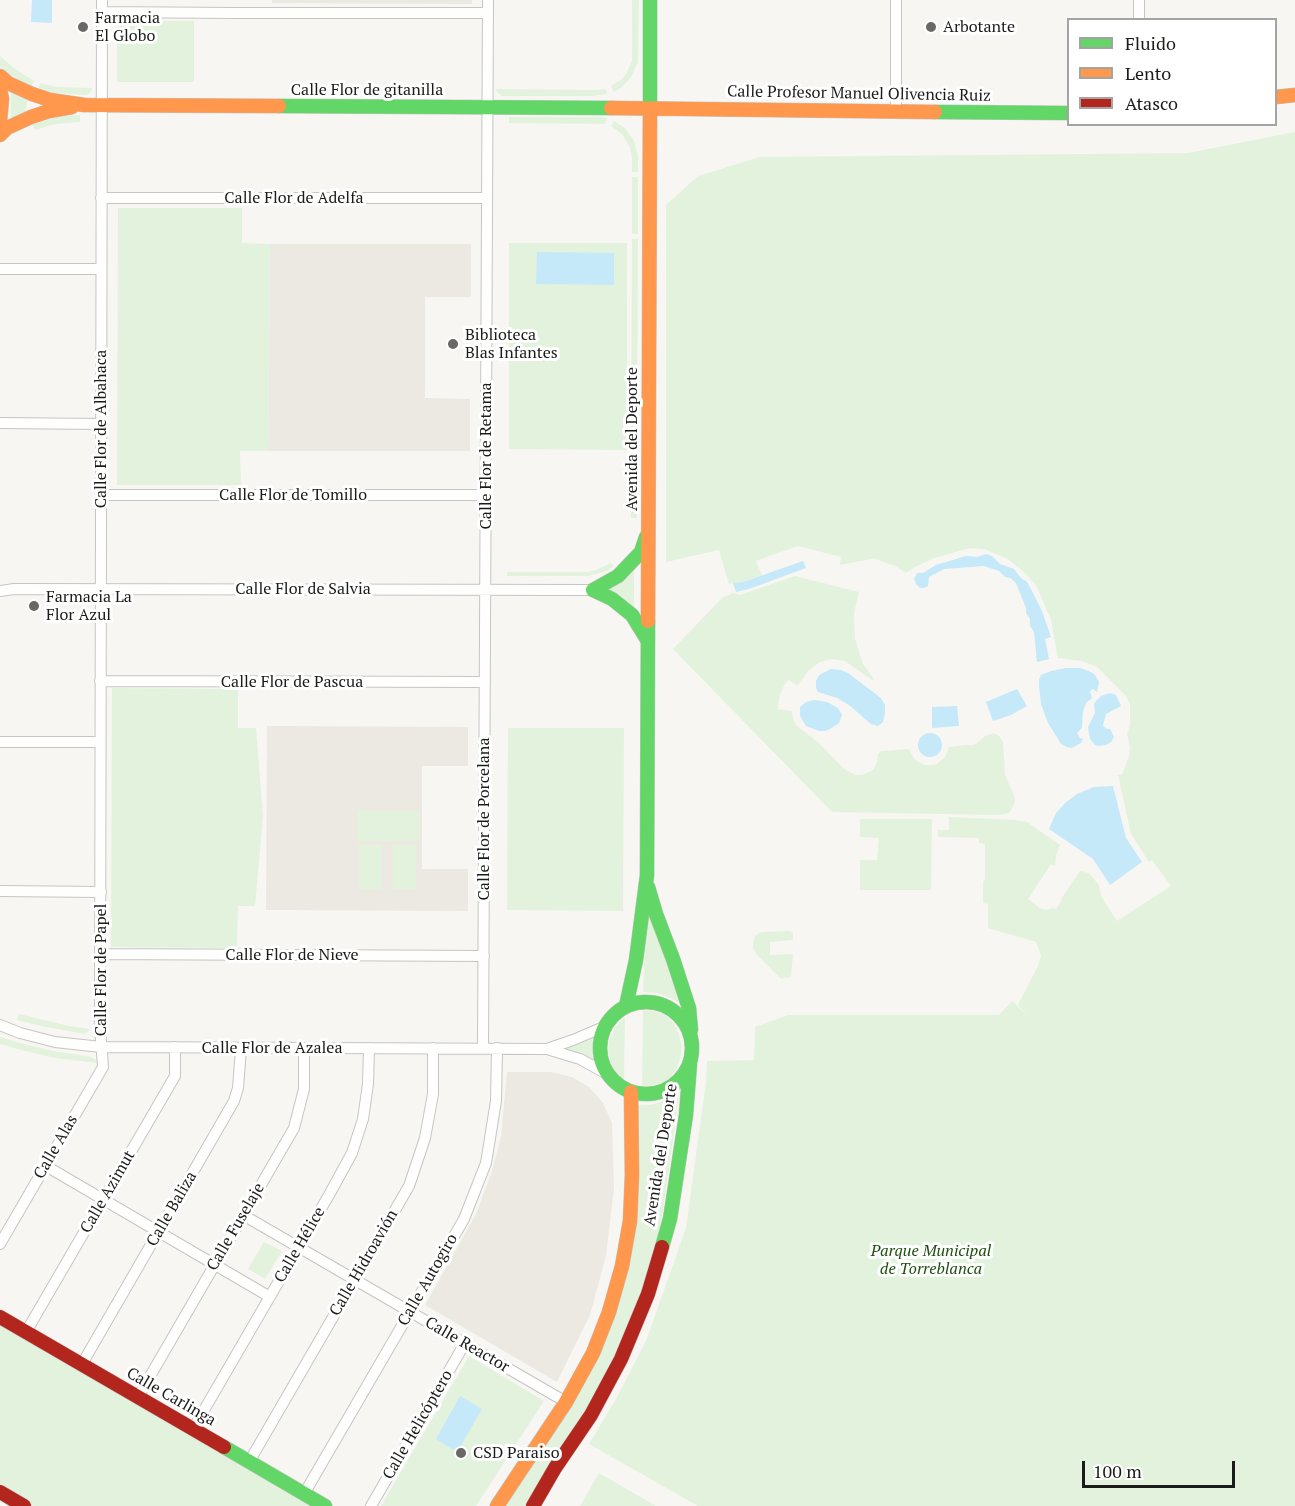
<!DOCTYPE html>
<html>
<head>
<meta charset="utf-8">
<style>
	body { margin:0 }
	#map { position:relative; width:1295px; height:1506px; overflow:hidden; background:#f7f6f3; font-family:"PT Serif",serif }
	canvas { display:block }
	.legend { position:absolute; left:1067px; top:18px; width:210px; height:108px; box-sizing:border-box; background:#fff; border:2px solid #a4a4a3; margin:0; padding:8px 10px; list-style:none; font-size:18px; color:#1b1b19 }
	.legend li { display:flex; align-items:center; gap:12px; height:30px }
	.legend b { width:30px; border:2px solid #a4a4a3 }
	.scale { position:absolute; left:1082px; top:1461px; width:153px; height:27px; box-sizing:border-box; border:3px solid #1b1b19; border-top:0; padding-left:8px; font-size:18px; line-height:21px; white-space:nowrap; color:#1b1b19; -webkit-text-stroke:4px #fff; paint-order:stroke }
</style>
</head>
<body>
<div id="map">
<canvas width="1295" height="1506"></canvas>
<ul class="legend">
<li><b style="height:8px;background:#63d668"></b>Fluido</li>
<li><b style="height:8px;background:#ff974d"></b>Lento</li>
<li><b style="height:8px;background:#b3261e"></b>Atasco</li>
</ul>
<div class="scale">100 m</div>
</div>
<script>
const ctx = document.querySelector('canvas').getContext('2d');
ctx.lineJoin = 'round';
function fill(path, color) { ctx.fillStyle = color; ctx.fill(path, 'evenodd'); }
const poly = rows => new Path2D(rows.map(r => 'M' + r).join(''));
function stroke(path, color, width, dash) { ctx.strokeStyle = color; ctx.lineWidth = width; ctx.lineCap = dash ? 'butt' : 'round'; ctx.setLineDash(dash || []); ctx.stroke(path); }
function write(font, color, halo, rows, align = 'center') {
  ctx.font = font + ' "PT Serif",serif'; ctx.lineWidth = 6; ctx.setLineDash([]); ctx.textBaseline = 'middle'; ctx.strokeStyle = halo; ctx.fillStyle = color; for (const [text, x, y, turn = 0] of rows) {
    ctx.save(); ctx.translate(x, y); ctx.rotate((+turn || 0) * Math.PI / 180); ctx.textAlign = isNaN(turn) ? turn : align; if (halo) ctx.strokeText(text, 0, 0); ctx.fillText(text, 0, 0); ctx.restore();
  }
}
const built = poly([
	[272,0,472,0,472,4,272,3],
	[270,244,471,244,471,297,425,297,425,398,470,399,470,451,268,451],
	[267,726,468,727,468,766,422,766,422,869,468,869,468,911,266,910],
	[507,1072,551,1072,572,1077,589,1087,603,1103,612,1123,614,1188,606,1256,590,1315,557,1382,425,1305,476,1214,491,1174,501,1137]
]);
const green = poly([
	[632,0,639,0,638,62,631,77,621,88,614,92,611,86,622,79,626,74,632,61],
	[117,21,194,21,194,82,117,82],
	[0,56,14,68,34,81,31,87,9,74,0,66],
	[40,83,57,87,92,88,92,90,89,94,85,95,54,93,38,90],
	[496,89,595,90,606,89,607,94,591,96,502,96,497,92],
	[11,92,28,98,25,113,11,118],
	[80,115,80,122,55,124,35,130,32,124,51,118,63,116],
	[509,117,599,117,607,118,605,124,509,123],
	[614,121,625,128,634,141,638,156,638,172,632,172,632,157,630,148,622,134,611,126],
	[1295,132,1295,1506,698,1506,589,1444,616,1399,646,1341,686,1228,706,1082,707,1061,754,1060,755,1027,788,1015,999,1015,1012,1001,1028,1016,1018,1005,1038,966,1041,955,1036,942,988,928,988,904,983,903,983,882,985,879,985,844,979,843,979,838,938,837,938,830,949,830,949,817,1016,820,1027,822,1060,845,1056,855,1055,866,1051,864,1028,899,1040,908,1046,910,1053,908,1056,909,1062,900,1061,899,1080,871,1089,873,1099,885,1101,896,1117,921,1171,886,1152,860,1149,862,1131,834,1118,775,1121,775,1123,772,1129,756,1130,748,1127,734,1130,725,1130,705,1126,696,1096,666,1081,661,1058,658,1051,620,1036,585,1024,572,1008,559,984,549,970,548,934,558,915,567,906,573,895,566,873,558,871,559,840,565,841,557,798,546,756,561,762,575,743,582,729,584,719,550,666,562,666,205,698,176,760,157,1188,153],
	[632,177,638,177,638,234,632,234],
	[118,208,242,208,242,243,270,244,268,451,240,451,241,485,117,485],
	[632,239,638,239,637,457,631,457],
	[509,243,627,243,627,450,509,449],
	[631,462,637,462,637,518,631,518],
	[611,563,614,566,607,571,588,576,507,576,507,572,587,572,596,570],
	[634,568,634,610,603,589],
	[795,576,859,592,854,613,855,639,863,664,874,679,872,680,845,661,832,659,820,662,809,670,797,686,789,680,785,683,779,698,778,709,792,711,793,719,796,725,820,744,844,769,856,775,862,775,873,770,877,762,878,754,881,751,909,749,915,760,925,765,931,765,937,764,945,757,949,747,965,745,972,745,976,744,985,736,994,733,999,736,1003,742,1005,775,1015,798,1015,802,1010,812,1006,814,997,815,832,812,673,649,722,598,733,593,740,595],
	[112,688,238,689,238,728,256,728,263,816,255,906,238,906,237,948,111,947],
	[508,728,624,728,623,911,507,910],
	[357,810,419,811,419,841,357,841],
	[860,819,932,819,931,890,860,890,860,860,877,860,879,838,860,837],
	[359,845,382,845,382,889,359,889],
	[393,845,416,845,416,889,393,889],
	[649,913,683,1006,671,998,658,993,643,992,646,914],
	[790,931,793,933,793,940,770,942,770,955,793,954,791,977,781,979,757,955,753,948,753,943,755,936,761,932],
	[643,1010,654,1011,665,1015,674,1023,679,1035,682,1047,680,1059,676,1070,670,1078,661,1084,642,1087],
	[19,1014,69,1026,90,1029,85,1034,41,1026,17,1020],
	[625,1017,624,1080,617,1074,611,1063,608,1052,609,1041,615,1027],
	[597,1035,595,1049,596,1063,561,1047],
	[0,1037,27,1045,54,1051,91,1057,96,1060,97,1063,55,1058,25,1051,0,1044],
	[679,1096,661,1224,641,1292,615,1355,585,1411,525,1506,505,1506,615,1314,638,1105,651,1105],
	[264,1242,282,1251,265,1279,248,1269],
	[0,1323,314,1506,33,1506,0,1487],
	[469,1356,544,1401,476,1506,381,1506],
	[599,1473,656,1506,580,1506]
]);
const water = poly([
	[32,0,52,0,52,23,31,22],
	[537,252,614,253,614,285,536,284],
	[986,554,992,556,1000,564,1014,569,1021,578,1027,582,1031,589,1042,611,1051,637,1045,639,1049,659,1037,662,1034,632,1030,626,1030,619,1026,613,1026,608,1016,583,1010,578,1005,577,999,571,984,566,944,569,929,577,928,586,924,588,920,588,916,584,914,579,917,573,923,573,936,565,966,556,977,557],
	[803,561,806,568,749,589,736,592,733,583,743,582],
	[1066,668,1080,668,1089,671,1095,675,1099,682,1097,692,1093,689,1090,691,1092,698,1086,703,1083,711,1082,728,1077,733,1080,738,1083,739,1081,743,1072,748,1067,747,1061,744,1048,723,1041,704,1039,686,1039,679,1041,675,1051,671],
	[831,669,841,670,848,673,881,698,885,705,885,713,883,722,878,726,871,724,849,705,837,698,818,692,816,688,816,681,819,675],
	[1017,689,1027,706,1011,715,993,721,986,702],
	[1110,693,1116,695,1121,706,1106,714,1103,725,1104,727,1107,729,1110,729,1114,737,1111,742,1106,745,1098,746,1095,745,1090,739,1088,727,1095,713,1094,704,1096,701,1101,696],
	[814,700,827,702,838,708,842,715,839,723,830,729,825,731,819,731,806,726,800,716,800,707,806,702],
	[957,706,959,726,932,728,932,707],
	'918 745a12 12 0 1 1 24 0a12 12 0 1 1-24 0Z',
	[1113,786,1126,838,1142,862,1110,885,1093,859,1049,829,1056,813,1065,803,1077,794,1094,787],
	[460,1396,482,1409,457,1452,436,1439]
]);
const street = poly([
	[896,0,896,111],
	[102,12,235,13,488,13],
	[1139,20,1139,0],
	[101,198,487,198],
	[0,269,101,269],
	[0,423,101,424],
	[101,495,486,495],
	[0,591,14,589,593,590],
	[100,681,485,682],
	[0,742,100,742],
	[0,891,101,892],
	[100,954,484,956],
	[0,1025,20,1033,55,1042,101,1047,547,1049,580,1059,609,1075],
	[483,1048,488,0],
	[547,1049,573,1040,606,1026],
	[46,1166,270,1297],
	[243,1215,566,1402],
	[0,1244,103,1067,100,1027,102,0],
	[26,1332,175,1076,175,1047],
	[82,1364,234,1101,238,1088,241,1048],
	[138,1397,294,1128,304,1089,304,1048],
	[193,1429,329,1195,352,1153,363,1119,368,1084,369,1048],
	[249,1462,409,1186,425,1138,433,1094,433,1048],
	[304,1494,464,1219,486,1163,496,1101,497,1048],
	[371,1506,465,1343]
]);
const fast = poly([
	[279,106,611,108],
	[650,110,650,0],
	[935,112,1068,113],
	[593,590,618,576,641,552,646,537],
	[593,590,612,599,632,615,648,641],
	[648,887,656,914,673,959,689,1008,691,1030],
	'600 1048a46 46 0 1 1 92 0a46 46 0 1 1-92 0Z',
	[626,1006,636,960,647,875,648,621],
	[662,1247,670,1219,686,1115,690,1064],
	[224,1447,325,1506]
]);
const slow = poly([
	[0,76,8,83,32,94,50,100,84,105,279,106],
	[0,90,2,99,0,120],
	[1276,97,1295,95],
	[611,108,935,112],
	[0,135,7,128,31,117,49,111,72,107],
	[648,621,650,110],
	[497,1506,566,1402,593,1353,609,1312,622,1266,630,1221,632,1175,631,1092]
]);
const jam = poly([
	[0,1317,224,1447],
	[0,1492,24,1506],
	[533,1506,555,1468,591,1415,621,1359,648,1294,662,1247]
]);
const markers = [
	[83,27,6,"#686865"],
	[931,27,6,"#686865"],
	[453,344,6,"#686865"],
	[34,606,6,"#686865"],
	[461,1453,6,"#686865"]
];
const poiNames = [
	["Farmacia",95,18],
	["El Globo",95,36],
	["Arbotante",943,27],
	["Biblioteca",465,335],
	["Blas Infantes",465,353],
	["Farmacia La",46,597],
	["Flor Azul",46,615],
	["CSD Paraiso",473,1453]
];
const streetNames = [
	["Calle Flor de gitanilla",367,90],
	["Calle Profesor Manuel Olivencia Ruiz",859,94,1],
	["Calle Flor de Adelfa",294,198],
	["Calle Flor de Albahaca",101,429,-90],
	["Avenida del Deporte",632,439,-90],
	["Calle Flor de Retama",486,456,-90],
	["Calle Flor de Tomillo",293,495],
	["Calle Flor de Salvia",303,589],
	["Calle Flor de Pascua",292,682],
	["Calle Flor de Porcelana",484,819,-90],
	["Calle Flor de Nieve",292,955],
	["Calle Flor de Papel",101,970,-90],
	["Calle Flor de Azalea",272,1048],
	["Calle Alas",56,1147,-60],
	["Avenida del Deporte",661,1155,-81],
	["Calle Azimut",108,1192,-60],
	["Calle Baliza",172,1209,-60],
	["Calle Fuselaje",236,1227,-60],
	["Calle Hélice",300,1245,-60],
	["Calle Hidroavión",364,1263,-60],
	["Calle Autogiro",428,1280,-60],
	["Calle Reactor",467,1345,30],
	["Calle Carlinga",171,1397,30],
	["Calle Helicóptero",418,1425,-60]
];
const parkNames = [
	["Parque Municipal",931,1251],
	["de Torreblanca",931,1269]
];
fill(built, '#ebe9e1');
fill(green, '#e3f2dd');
fill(water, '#c5e9f8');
stroke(street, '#c6c5c3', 12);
stroke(fast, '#c6c5c3', 15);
stroke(slow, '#c6c5c3', 15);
stroke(jam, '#c6c5c3', 15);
stroke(street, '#fefefd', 10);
stroke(fast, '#63d668', 14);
stroke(slow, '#ff974d', 14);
stroke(jam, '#b3261e', 14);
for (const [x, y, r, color] of markers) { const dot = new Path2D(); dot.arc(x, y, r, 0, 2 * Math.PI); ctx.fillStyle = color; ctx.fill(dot); stroke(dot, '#fff', 2); }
write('16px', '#1b1b19', '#fff', poiNames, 'left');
write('16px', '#1b1b19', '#fff', streetNames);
write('italic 16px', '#1f4e0e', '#fff', parkNames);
</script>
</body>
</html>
